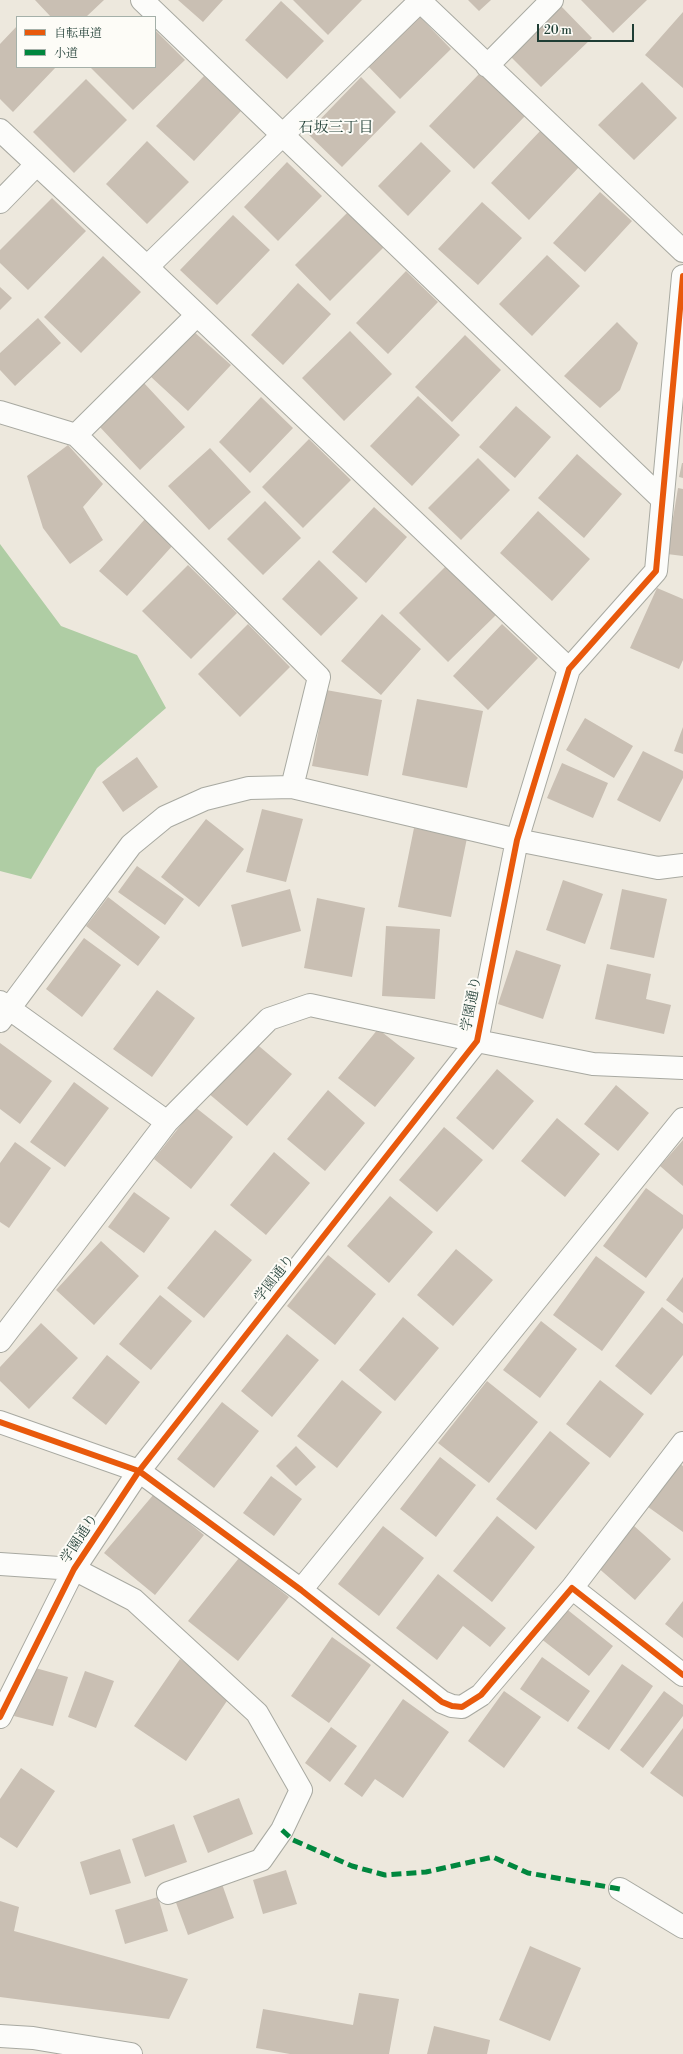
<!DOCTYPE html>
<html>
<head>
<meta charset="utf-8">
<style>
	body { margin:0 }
	#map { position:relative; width:683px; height:2054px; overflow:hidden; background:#ede8dd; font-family:"Libre Bodoni","Noto Serif JP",serif }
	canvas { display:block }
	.legend { position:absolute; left:16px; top:16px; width:140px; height:52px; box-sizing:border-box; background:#fdfcf7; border:1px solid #a4b0a9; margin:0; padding:5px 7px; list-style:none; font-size:12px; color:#1f3d34 }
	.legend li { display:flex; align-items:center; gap:8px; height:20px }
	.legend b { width:20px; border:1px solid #a4b0a9 }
	.scale { position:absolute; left:537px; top:24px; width:97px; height:18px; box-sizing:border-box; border:2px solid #1f3d34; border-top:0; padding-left:5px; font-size:12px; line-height:14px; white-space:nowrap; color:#1f3d34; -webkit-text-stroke:3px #fdfcf7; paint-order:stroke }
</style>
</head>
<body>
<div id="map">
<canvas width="683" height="2054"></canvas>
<ul class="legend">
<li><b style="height:5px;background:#e8590c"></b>自転車道</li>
<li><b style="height:5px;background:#00873e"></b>小道</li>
</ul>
<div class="scale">20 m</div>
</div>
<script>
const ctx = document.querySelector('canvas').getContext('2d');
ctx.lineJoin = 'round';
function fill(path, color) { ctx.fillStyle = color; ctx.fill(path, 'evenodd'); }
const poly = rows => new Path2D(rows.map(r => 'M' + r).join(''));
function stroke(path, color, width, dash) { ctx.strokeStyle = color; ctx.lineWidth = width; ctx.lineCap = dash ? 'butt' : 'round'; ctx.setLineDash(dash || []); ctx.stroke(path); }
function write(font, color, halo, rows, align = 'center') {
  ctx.font = font + ' "Libre Bodoni","Noto Serif JP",serif'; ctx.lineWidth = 4; ctx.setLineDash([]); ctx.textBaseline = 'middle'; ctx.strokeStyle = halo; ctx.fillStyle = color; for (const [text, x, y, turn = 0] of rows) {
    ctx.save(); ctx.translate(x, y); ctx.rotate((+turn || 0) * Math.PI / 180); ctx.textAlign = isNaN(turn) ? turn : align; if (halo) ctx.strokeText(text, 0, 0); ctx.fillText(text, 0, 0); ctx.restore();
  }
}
const forest = poly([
	[0,544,61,626,137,655,166,708,97,768,31,879,0,871]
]);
const building = poly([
	[35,0,104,0,86,17,51,17],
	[178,0,223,0,203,22],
	[293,0,362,0,328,35],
	[468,0,491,0,479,11],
	[581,0,647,0,613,33],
	[281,1,324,41,287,79,245,40],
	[559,4,592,38,541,87,508,54],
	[683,12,683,88,645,55],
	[416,13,451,49,400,99,365,63],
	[17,26,17,67,56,67,13,112,0,99,0,44],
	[155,30,185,60,133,110,90,67,155,67],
	[480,73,525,116,474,169,429,126],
	[204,76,241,111,194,161,156,126],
	[361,77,396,112,342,167,307,133],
	[86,79,127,120,74,173,33,132],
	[642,82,677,118,634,160,598,125],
	[541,130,579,167,529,220,491,183],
	[147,141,189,182,147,224,106,184],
	[421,142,451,171,408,216,378,186],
	[287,162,322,196,278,241,244,207],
	[600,192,632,221,585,272,553,243],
	[52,198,86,231,28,290,0,263,0,250],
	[482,202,522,238,478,285,438,249],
	[349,211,384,247,330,301,295,265],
	[233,215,270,250,217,305,180,270],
	[547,255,580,286,532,336,499,304],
	[103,256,141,292,81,353,44,317],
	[406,271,438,302,388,354,356,323],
	[298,283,331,314,283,365,251,335],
	[0,287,12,298,0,310],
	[38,318,61,343,15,386,0,370,0,353],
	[617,322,638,343,620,390,600,408,564,376],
	[192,330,231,365,188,411,150,376],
	[350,331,392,374,344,421,302,378],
	[465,335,501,370,452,422,415,387],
	[144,383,185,427,140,470,99,426],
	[418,396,460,435,412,486,370,446],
	[261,397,293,428,250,473,219,442],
	[516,406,551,437,515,478,479,447],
	[309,439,351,480,303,528,262,487],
	[68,445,103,484,83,507,103,540,70,564,43,528,27,476],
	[210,448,251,492,209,530,168,486],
	[577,454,622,494,584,538,538,498],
	[478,458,510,490,461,540,428,508],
	[682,463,683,463,683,478,679,477],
	[678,488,683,489,683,556,667,554],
	[265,501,301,538,263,575,227,539],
	[374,507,407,537,366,583,332,552],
	[538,511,590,559,552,601,500,553],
	[145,519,174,544,127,596,99,571],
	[319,560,358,598,321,636,282,599],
	[448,564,497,614,448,662,399,613],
	[188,565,237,613,191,659,142,611],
	[657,588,683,599,683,660,679,669,630,648],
	[382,614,421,649,381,695,341,661],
	[248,624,290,667,240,717,198,674],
	[502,624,538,658,488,710,453,676],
	[326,690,382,700,368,776,312,766],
	[417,699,483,711,467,788,402,775],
	[585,718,633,746,614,778,566,750],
	[683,727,683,754,674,751],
	[643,751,683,771,683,778,660,822,617,800],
	[137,757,158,787,123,812,102,782],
	[562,763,608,783,593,818,547,798],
	[262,809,303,819,286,882,246,872],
	[206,819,244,849,199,907,161,877],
	[414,828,467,838,451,917,398,907],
	[137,866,184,899,165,925,118,892],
	[563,880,603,894,585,944,546,930],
	[290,889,301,931,242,947,231,905],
	[622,889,667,899,654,958,610,949],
	[108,897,160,937,138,966,86,926],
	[317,898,365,908,352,977,304,968],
	[386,926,440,929,435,999,382,996],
	[84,938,121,965,82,1017,46,989],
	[516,950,561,965,543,1019,498,1004],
	[607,964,651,974,646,999,671,1005,664,1034,595,1019],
	[157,990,195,1018,152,1077,113,1049],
	[378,1029,415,1058,375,1107,338,1078],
	[253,1041,292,1074,247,1126,208,1093],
	[0,1043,52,1081,20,1124,0,1109],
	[497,1069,534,1101,493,1150,456,1118],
	[74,1082,109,1108,65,1167,30,1142],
	[616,1085,649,1113,618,1151,584,1124],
	[328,1090,365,1123,325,1171,287,1139],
	[195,1107,233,1137,191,1189,154,1159],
	[557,1118,600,1154,565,1197,521,1161],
	[444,1127,483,1160,437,1212,399,1180],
	[683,1140,683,1186,660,1166],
	[15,1142,51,1168,9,1228,0,1222,0,1163],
	[274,1152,310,1183,266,1235,230,1205],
	[646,1188,683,1215,683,1228,646,1278,603,1246],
	[134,1192,170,1218,144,1253,108,1227],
	[390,1196,433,1232,389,1283,347,1246],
	[215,1230,252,1260,204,1318,167,1288],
	[101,1241,139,1276,94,1325,56,1290],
	[456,1249,493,1280,453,1326,417,1295],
	[328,1255,376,1294,335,1345,287,1306],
	[596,1256,645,1292,602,1351,553,1315],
	[683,1277,683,1313,666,1300],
	[160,1295,192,1321,151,1370,119,1344],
	[662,1307,683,1324,683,1355,651,1395,615,1366],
	[403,1317,439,1348,395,1401,359,1370],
	[541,1321,577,1349,540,1398,503,1370],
	[41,1323,78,1358,29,1409,0,1381,0,1367],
	[287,1334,319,1360,272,1417,241,1391],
	[107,1355,140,1382,106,1425,72,1398],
	[342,1380,382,1412,337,1468,297,1436],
	[600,1380,644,1414,610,1458,566,1424],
	[487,1381,538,1422,489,1483,438,1443],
	[222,1402,259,1431,214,1488,177,1459],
	[550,1431,590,1463,536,1530,496,1499],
	[296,1446,316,1467,296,1486,276,1466],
	[440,1457,476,1485,436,1537,400,1509],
	[676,1461,683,1466,683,1532,644,1504],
	[271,1476,302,1499,274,1536,243,1513],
	[154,1494,204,1535,155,1595,104,1553],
	[497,1516,535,1547,492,1602,453,1571],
	[633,1525,671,1559,635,1600,596,1566],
	[383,1526,424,1558,379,1616,338,1584],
	[239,1558,289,1597,238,1661,188,1621],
	[438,1574,506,1628,490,1647,463,1626,437,1660,396,1628],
	[683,1601,683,1638,665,1624],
	[564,1607,613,1646,589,1676,540,1638],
	[332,1637,371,1665,329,1723,291,1696],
	[542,1657,590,1691,568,1722,520,1689],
	[180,1659,231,1695,186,1761,134,1726],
	[622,1664,653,1686,609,1750,577,1728],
	[28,1666,68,1677,53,1726,14,1716],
	[85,1671,114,1681,96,1728,68,1717],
	[504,1691,541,1717,504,1768,468,1741],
	[664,1691,683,1705,683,1716,643,1768,620,1750],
	[403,1699,449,1732,403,1798,375,1779,362,1797,344,1784],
	[331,1727,357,1746,330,1782,305,1763],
	[683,1728,683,1797,650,1773],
	[21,1768,55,1791,17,1848,0,1837,0,1799],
	[239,1798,253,1834,208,1853,193,1816],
	[174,1824,187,1862,145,1877,132,1839],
	[120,1849,131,1883,90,1895,80,1862],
	[286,1870,297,1904,263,1914,253,1880],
	[222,1884,234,1918,188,1935,175,1900],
	[158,1897,168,1931,125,1944,115,1910],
	[0,1901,19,1907,14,1931,188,1979,169,2019,0,1997],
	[530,1946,581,1968,550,2041,499,2020],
	[359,1993,399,1999,389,2054,290,2054,256,2048,263,2009,353,2025],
	[434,2026,490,2040,487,2054,427,2054]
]);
const minor = poly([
	[142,0,662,499],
	[419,0,683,251],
	[487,66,552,0],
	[0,130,147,267,569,669],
	[0,202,36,165],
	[147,267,420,1],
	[0,412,76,435,319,677,292,787],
	[76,435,196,316],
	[0,1002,167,1122],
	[0,1021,131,845,165,817,205,799,249,788,292,787,517,840,658,868,683,865],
	[0,1341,167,1122,269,1019,310,1005,477,1041,593,1064,683,1068],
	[0,1422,139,1471,301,1590,442,1702,452,1706,462,1707,481,1695,572,1588,683,1675],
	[0,1564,74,1569,134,1600,257,1713,301,1790,282,1830,261,1860,168,1893],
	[572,1588,683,1443],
	[301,1590,683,1119],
	[0,1717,74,1569,139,1471,477,1041,517,840,569,669,656,571,683,276],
	[620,1889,683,1927],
	[0,2036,33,2038,131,2054]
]);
const quiet = poly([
	[282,1830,293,1840,352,1866,385,1875,426,1872,493,1857,528,1873,620,1889]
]);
const cycleway = poly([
	[0,1422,139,1471,301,1590,442,1702,452,1706,462,1707,481,1695,572,1588,683,1675],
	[0,1717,74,1569,139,1471,477,1041,517,840,569,669,656,571,683,276]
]);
const streetNames = [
	["学園通り",472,1004,-79],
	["学園通り",275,1279,-52],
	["学園通り",80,1539,-57]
];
const neighbourhoodNames = [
	["石坂三丁目",336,128]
];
fill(forest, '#afcda4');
fill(building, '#c9bfb3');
stroke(minor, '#a8a9a1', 24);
stroke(minor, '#fcfcfa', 22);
stroke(quiet, '#00873e', 5, [10, 5]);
stroke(cycleway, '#e8590c', 6);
write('14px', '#1f3d34', '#fdfcf7', streetNames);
write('15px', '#1f3d34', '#fdfcf7', neighbourhoodNames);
</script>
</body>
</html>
